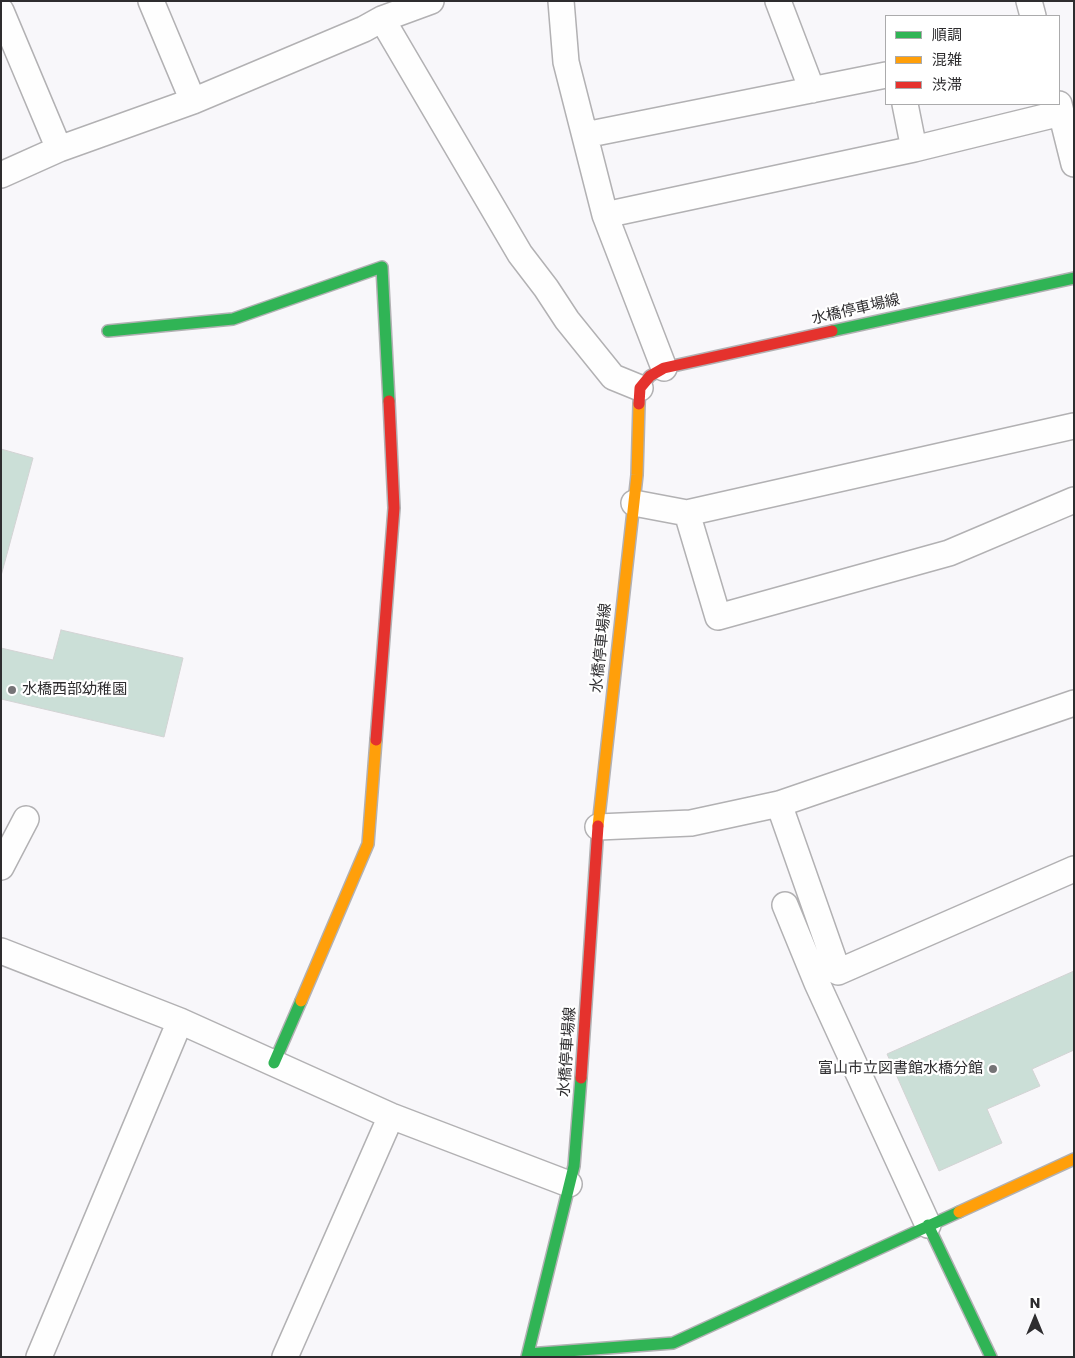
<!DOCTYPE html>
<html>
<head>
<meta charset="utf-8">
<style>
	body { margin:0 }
	#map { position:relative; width:1075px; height:1358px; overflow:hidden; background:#f8f7fa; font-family:Poppins,"Noto Sans JP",sans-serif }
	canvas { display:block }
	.frame { position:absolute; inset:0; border:2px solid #2e2d2f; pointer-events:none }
	.legend { position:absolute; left:885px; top:15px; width:175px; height:90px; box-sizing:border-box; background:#fff; border:1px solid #ababac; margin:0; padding:6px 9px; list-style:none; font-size:15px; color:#2e2d2f }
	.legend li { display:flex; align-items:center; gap:10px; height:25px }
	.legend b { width:25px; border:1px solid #ababac }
	.north { position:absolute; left:1010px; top:1293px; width:50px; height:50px; -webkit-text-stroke:4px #fff; paint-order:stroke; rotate:0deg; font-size:14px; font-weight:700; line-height:20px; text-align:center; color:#2e2d2f }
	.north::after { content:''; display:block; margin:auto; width:18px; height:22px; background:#2e2d2f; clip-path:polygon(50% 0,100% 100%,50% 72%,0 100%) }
</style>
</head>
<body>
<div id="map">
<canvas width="1075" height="1358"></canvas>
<div class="frame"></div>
<ul class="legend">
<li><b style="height:6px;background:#30b455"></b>順調</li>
<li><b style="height:6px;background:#ff9f0a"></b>混雑</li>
<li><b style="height:6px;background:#e5322d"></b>渋滞</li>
</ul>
<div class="north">N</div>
</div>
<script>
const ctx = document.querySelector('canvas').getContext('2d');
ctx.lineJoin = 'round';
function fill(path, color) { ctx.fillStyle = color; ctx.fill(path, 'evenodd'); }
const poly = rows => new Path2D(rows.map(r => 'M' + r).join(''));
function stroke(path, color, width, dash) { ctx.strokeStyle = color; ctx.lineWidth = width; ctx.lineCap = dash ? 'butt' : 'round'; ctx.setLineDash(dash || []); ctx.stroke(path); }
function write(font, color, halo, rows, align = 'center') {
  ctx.font = font + ' Poppins,"Noto Sans JP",sans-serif'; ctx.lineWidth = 4.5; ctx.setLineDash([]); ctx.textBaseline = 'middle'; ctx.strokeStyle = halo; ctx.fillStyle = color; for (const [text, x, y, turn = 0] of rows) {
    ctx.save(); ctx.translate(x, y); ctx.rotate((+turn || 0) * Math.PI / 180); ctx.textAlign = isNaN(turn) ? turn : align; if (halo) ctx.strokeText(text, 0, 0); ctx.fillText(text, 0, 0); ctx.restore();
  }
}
const building = poly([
	[1,449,33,458,1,576,1,449],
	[61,630,183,658,164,737,1,699,1,648,53,660,61,630],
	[1074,971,1074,1050,1032,1069,1040,1086,987,1109,1002,1143,939,1171,887,1054,1074,971]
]);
const street = poly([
	[151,1,193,101],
	[561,1,566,62,605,215,664,368],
	[778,1,812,90],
	[1029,1,1033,16],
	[1,11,59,149],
	[382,19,520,254,546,288,567,320,613,377,640,388],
	[905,104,914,149],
	[1059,104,1074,164],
	[585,135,886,75],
	[1,175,59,149,193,101,364,29,382,19,431,1],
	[605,215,914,149,1061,113],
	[634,503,687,513,718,617,949,553,1074,500],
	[687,513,1074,426],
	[779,804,838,972,1074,869],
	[598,827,691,823,779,804,1074,703],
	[1,867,26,819],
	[785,905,817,983,928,1225],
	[1,951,180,1021,391,1116,569,1184],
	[39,1357,180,1021],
	[285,1357,391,1116]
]);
const fast = poly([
	[108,331,233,319,382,267,389,401],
	[832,331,1074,278],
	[274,1063,301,1001],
	[928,1225,991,1357],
	[528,1354,673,1343,959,1212],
	[527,1357,574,1166,581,1078]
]);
const slow = poly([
	[598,826,637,475,639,404],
	[301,1001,368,844,376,740],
	[959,1212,1074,1159]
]);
const jam = poly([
	[639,404,640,388,650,376,664,368,832,331],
	[376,740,394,508,389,401],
	[581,1078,598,826]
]);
const markers = [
	[12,690,5,"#757476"],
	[993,1069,5,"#757476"]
];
const streetNames = [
	["水橋停車場線",856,310,-13],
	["水橋停車場線",602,648,-84],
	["水橋停車場線",568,1052,-86]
];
const poiNames = [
	["水橋西部幼稚園",22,690],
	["富山市立図書館水橋分館",983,1069,"right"]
];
fill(building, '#cbdfd7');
stroke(building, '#d3d3d4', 1);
stroke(street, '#b2b1b3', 28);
stroke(fast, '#b2b1b3', 14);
stroke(slow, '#b2b1b3', 14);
stroke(jam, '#b2b1b3', 14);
stroke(street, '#fefefe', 25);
stroke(fast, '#30b455', 11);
stroke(slow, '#ff9f0a', 11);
stroke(jam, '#e5322d', 11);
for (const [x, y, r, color] of markers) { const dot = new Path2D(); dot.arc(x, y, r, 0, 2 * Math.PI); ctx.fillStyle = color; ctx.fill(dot); stroke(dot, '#fff', 2); }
write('15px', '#2e2d2f', '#fff', streetNames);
write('15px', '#2e2d2f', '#fff', poiNames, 'left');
</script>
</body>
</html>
